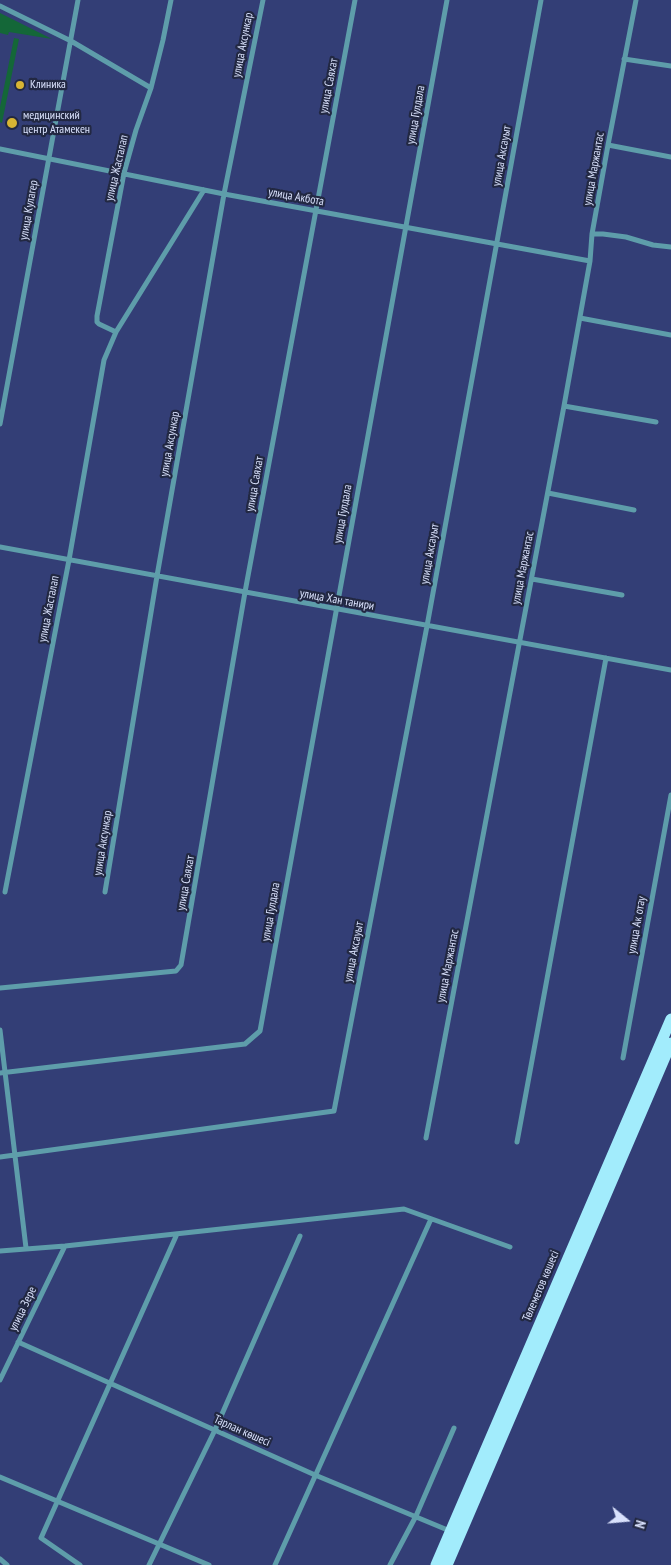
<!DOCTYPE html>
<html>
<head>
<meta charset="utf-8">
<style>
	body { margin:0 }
	#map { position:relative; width:671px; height:1565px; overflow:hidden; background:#333e76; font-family:"PT Sans Narrow",sans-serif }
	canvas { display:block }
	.north { position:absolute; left:601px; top:1495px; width:50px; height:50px; -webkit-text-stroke:4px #222842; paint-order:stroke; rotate:107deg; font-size:14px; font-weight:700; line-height:20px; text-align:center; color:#d9e1fc }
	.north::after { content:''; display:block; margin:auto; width:18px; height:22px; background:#d9e1fc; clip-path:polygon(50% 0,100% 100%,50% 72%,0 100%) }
</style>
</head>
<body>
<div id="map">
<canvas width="671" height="1565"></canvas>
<div class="north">N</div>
</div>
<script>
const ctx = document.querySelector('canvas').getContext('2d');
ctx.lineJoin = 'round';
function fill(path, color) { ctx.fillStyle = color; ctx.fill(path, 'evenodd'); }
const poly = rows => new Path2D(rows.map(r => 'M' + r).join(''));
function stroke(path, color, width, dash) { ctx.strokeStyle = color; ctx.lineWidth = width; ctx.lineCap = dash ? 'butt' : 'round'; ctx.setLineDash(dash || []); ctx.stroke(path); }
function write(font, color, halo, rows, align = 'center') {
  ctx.font = font + ' "PT Sans Narrow",sans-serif'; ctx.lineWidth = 4.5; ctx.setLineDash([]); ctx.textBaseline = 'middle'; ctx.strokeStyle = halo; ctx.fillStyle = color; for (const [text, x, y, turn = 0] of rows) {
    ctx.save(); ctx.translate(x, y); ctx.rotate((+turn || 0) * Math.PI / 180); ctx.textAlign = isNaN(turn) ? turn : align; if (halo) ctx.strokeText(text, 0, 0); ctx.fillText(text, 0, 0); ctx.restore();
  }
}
const green = poly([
	[0,13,52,39,9,32,8,35,0,33],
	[14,38,19,39,2,123,0,122,0,107]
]);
const minor = poly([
	[0,6,71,41,151,88],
	[624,59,671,66],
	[608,145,671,157],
	[0,149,224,194,590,261],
	[592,234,603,234,626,237,653,245,671,247],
	[580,318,671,335],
	[116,332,99,324,97,322,97,316,124,173,136,130,151,88,163,40,171,0],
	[564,406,656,422],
	[0,424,78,0],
	[548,493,634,510],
	[0,547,671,670],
	[532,579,622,595],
	[5,892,69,560,104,360,116,332,204,190],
	[105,892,157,576,224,194,263,0],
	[0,988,176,971,181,965,245,592,355,0],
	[0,1030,26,1248],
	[623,1058,671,795],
	[0,1073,245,1044,260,1031,447,0],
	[426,1138,564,406,590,261,592,234,608,145,636,0],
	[517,1142,606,658],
	[0,1157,334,1111,427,626,541,0],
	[0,1251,65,1246,404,1209,510,1247],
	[18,1342,315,1475,450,1531],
	[0,1380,65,1246],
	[0,1477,209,1565],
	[0,1559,7,1565],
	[80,1565,41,1538,177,1234],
	[149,1565,215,1430,300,1236],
	[275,1565,431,1219],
	[390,1565,416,1516,454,1428]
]);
const primary = poly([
	[436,1565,671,1019],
	[447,1565,671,1043]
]);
const markers = [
	[20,85,5,"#d7b434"],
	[12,123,6,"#d7b434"]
];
const streetNames = [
	["улица Аксункар",243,45,-79],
	["улица Саяхат",329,86,-79],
	["улица Гулдала",416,115,-80],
	["улица Аксауыт",502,156,-80],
	["улица Жасталап",117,168,-77],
	["улица Маржантас",594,169,-80],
	["улица Акбота",296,197,10],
	["улица Кулагер",29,210,-80],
	["улица Аксункар",170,444,-80],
	["улица Саяхат",255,484,-80],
	["улица Гулдала",343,514,-80],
	["улица Аксауыт",430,554,-80],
	["улица Маржантас",523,568,-79],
	["улица Хан танири",337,600,10],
	["улица Жасталап",49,609,-79],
	["улица Аксункар",103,843,-81],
	["улица Саяхат",186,883,-80],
	["улица Гулдала",271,912,-80],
	["улица Ак отау",637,925,-80],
	["улица Аксауыт",354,952,-79],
	["улица Маржантас",448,966,-79],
	["Төлеметов көшесі",541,1286,-67],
	["улица Зере",23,1309,-64],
	["Тарлан көшесі",242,1431,24]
];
const poiNames = [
	["Клиника",30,85],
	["медицинский",23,116],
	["центр Атамекен",23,130]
];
fill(green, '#146738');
stroke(minor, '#5e9daa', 5);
stroke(primary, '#a2ecfc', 11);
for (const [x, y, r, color] of markers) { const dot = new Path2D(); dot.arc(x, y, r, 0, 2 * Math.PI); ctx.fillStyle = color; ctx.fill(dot); stroke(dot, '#222842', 2); }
write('12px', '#d9e1fc', '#222842', streetNames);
write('12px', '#d9e1fc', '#222842', poiNames, 'left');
</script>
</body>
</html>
